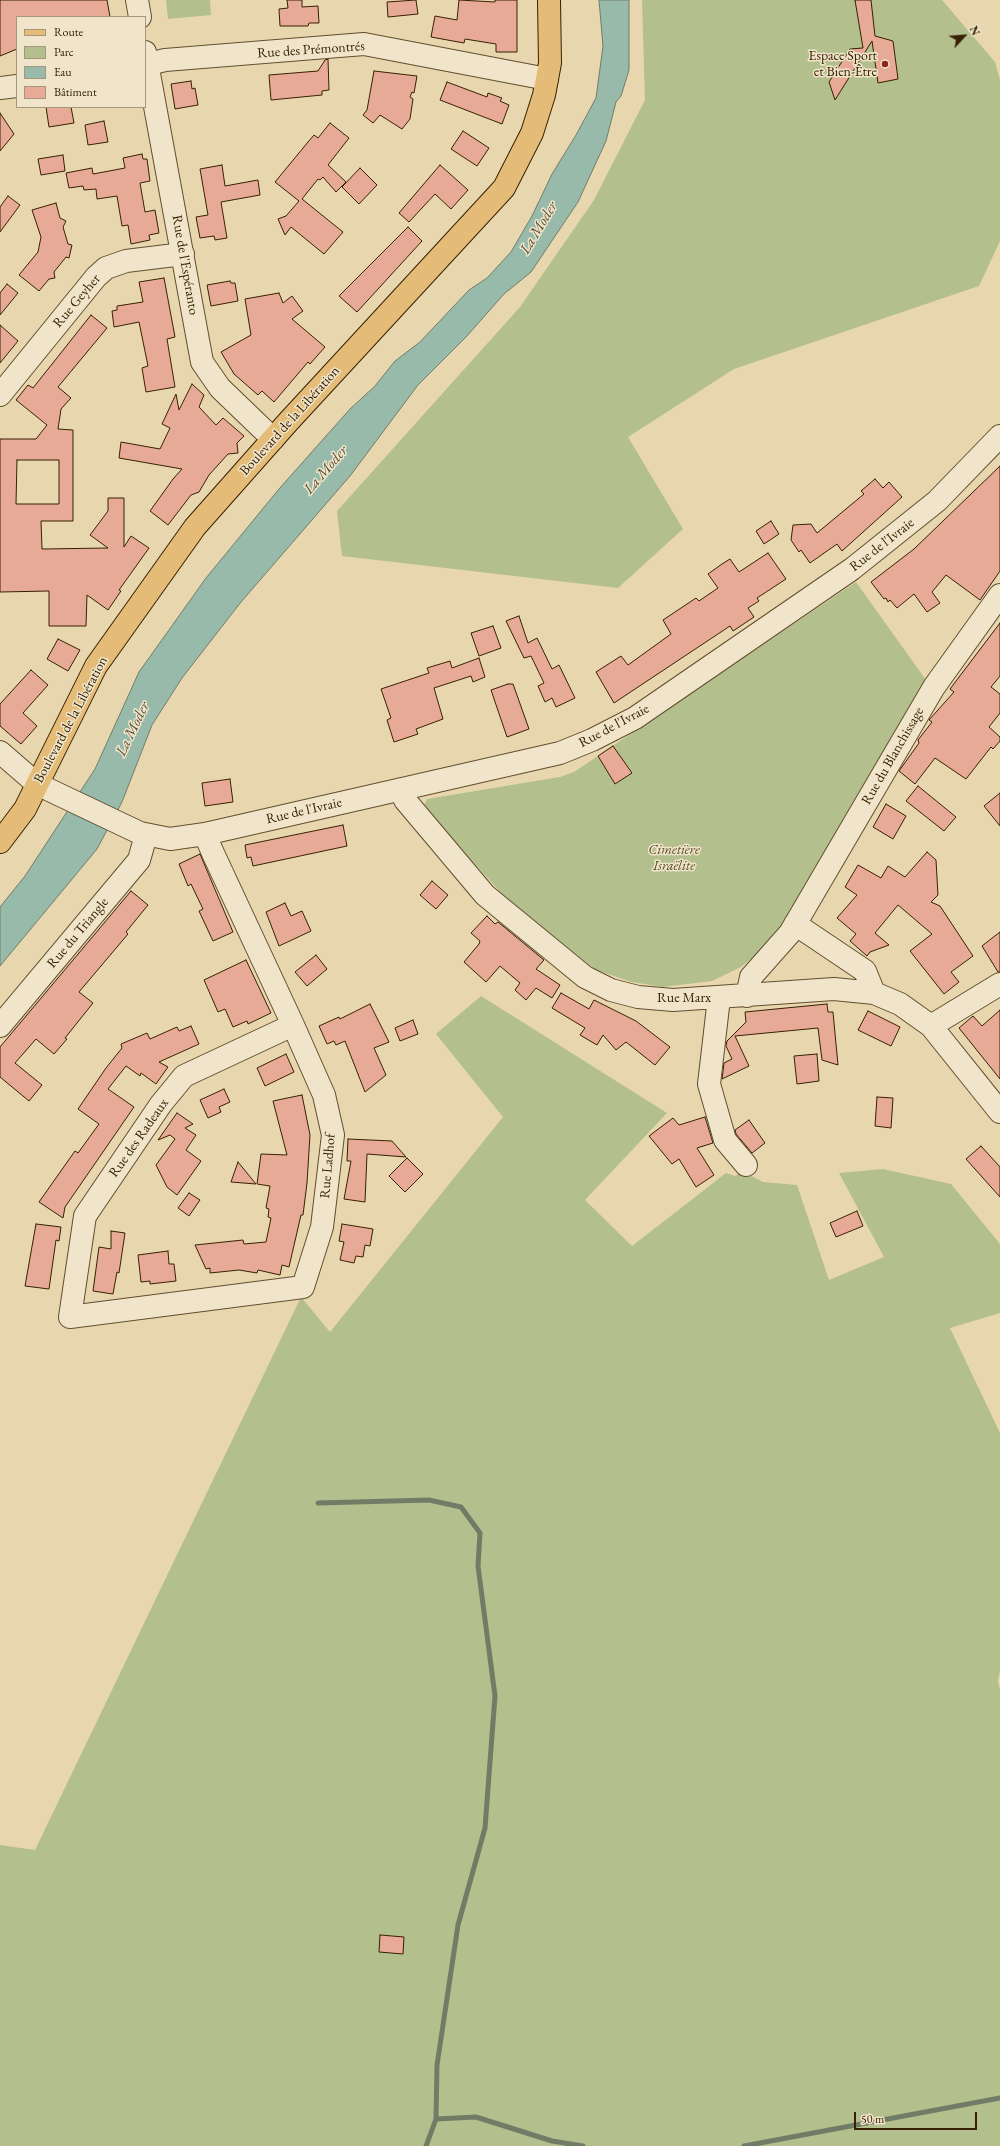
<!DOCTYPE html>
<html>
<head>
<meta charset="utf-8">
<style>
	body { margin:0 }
	#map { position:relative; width:1000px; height:2146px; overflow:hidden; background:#e8d7ae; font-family:"EB Garamond",serif }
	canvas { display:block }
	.legend { position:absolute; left:16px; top:16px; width:130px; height:92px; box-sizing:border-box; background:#f0e5ca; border:1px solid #a6967a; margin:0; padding:5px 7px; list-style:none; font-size:12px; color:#372003 }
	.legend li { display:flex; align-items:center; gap:8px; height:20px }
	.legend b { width:20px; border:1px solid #a6967a }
	.north { position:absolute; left:944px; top:16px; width:40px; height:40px; -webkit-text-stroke:3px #f0e5ca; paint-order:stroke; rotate:64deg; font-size:11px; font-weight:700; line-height:16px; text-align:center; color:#372003 }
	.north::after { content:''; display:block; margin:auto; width:14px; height:18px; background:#372003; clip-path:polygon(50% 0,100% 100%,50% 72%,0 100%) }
	.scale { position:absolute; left:854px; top:2112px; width:123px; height:18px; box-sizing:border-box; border:2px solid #372003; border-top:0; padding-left:5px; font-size:12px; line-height:14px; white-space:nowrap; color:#372003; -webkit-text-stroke:3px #f0e5ca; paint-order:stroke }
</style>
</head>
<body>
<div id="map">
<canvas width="1000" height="2146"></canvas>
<ul class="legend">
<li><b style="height:5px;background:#e4bc77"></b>Route</li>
<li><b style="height:11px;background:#b3bf8c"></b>Parc</li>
<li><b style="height:11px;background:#97baaa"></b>Eau</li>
<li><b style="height:11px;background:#e7aa96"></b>Bâtiment</li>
</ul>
<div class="north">N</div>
<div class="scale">50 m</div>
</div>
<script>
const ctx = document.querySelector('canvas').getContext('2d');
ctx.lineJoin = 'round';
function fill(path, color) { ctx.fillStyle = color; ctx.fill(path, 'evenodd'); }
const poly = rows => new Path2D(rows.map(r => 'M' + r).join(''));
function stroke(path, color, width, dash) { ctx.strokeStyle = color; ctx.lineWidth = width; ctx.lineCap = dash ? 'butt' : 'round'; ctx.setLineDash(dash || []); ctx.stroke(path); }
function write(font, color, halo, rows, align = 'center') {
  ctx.font = font + ' "EB Garamond",serif'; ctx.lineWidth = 3; ctx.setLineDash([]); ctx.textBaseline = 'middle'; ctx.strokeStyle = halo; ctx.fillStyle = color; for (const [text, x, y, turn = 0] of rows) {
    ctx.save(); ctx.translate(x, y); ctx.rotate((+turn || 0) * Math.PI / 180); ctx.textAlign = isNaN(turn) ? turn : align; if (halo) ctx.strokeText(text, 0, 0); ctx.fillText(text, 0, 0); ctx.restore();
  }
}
const green = poly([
	[166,0,210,0,211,15,168,19],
	[642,0,942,0,995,62,1000,80,1000,241,979,286,734,369,628,437,683,529,618,588,342,556,337,511,520,307,594,200,645,100],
	[856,582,926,680,773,941,741,967,712,981,663,987,632,982,596,970,506,898,423,808,427,799,560,777,574,772],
	[481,996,667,1113,585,1200,632,1246,726,1173,735,1176,742,1171,763,1182,797,1185,829,1280,884,1257,839,1173,883,1169,951,1184,1000,1244,1000,1313,950,1328,1000,1433,1000,1671,998,1681,1000,1690,1000,2146,0,2146,0,1845,35,1850,301,1297,330,1332,503,1117,436,1034]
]);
const water = poly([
	[599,0,629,0,629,70,621,96,616,102,606,141,578,202,531,272,504,294,467,336,418,385,350,476,241,602,182,678,152,725,122,802,97,849,0,966,0,907,25,876,95,769,139,672,206,578,279,489,350,409,375,386,395,361,420,342,469,290,487,278,511,252,532,216,552,174,576,135,596,98,603,46,599,0]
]);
const stream = poly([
	[318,1503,429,1500,461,1507,480,1533,478,1566,495,1696,485,1828,458,1925,437,2065,436,2119,426,2146],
	[436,2119,476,2117,552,2141,583,2146],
	[744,2146,1000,2098]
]);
const building = poly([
	[0,0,107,0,110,17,17,17,17,49,0,56,0,0],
	[287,0,302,0,302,7,318,6,319,23,309,23,308,26,280,26,279,9,288,8,287,0],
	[416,0,418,14,388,17,387,2,416,0],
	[459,0,495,2,495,0,517,0,517,52,496,52,496,44,465,39,464,43,431,37,435,16,457,20,459,0],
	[855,0,871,0,875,36,893,41,898,79,878,83,872,41,835,100,829,82,850,49,863,48,855,0],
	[328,59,329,90,322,91,322,95,271,100,269,75,318,71,325,60,328,59],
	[374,71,417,76,414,93,412,92,410,97,413,99,410,119,402,129,380,115,373,123,363,115,367,110,374,71],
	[191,81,192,89,195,88,198,105,175,109,171,84,191,81],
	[447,82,487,97,488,93,502,98,500,101,509,105,502,124,440,100,447,82],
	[46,107,71,107,74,123,49,127,46,107],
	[0,113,14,134,0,151,0,113],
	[104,121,108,142,88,145,85,125,104,121],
	[330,123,349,138,328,165,346,182,336,192,323,177,320,180,318,179,302,199,343,232,324,254,291,227,285,235,278,219,286,216,299,201,275,182,308,142,314,135,318,138,330,123],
	[463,131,489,148,477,166,451,149,463,131],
	[142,154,143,159,147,159,150,181,140,183,145,212,155,210,159,233,149,235,150,240,131,244,128,225,122,226,117,196,97,199,96,189,84,190,83,186,69,188,66,173,92,168,93,174,125,168,123,158,142,154],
	[63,155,65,171,41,175,38,159,63,155],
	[222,165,225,186,258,180,260,195,221,202,227,238,215,240,214,236,200,238,196,217,208,215,200,169,222,165],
	[440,165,468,190,451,209,435,194,409,222,399,213,440,165],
	[360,168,377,185,359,204,342,187,360,168],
	[8,196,20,205,0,232,0,207,8,196],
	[56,203,60,218,66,221,63,227,68,244,72,245,69,258,66,257,54,272,55,278,49,279,39,291,19,275,38,252,41,237,32,210,56,203],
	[408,227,422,241,357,312,339,296,408,227],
	[164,278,175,337,167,339,175,387,146,392,142,368,148,366,139,322,114,327,112,311,117,310,117,306,143,302,139,282,164,278],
	[230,281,231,283,235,283,238,301,211,306,207,285,230,281],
	[7,284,18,293,0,315,0,293,7,284],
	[279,293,283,303,292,296,303,311,292,319,325,347,310,364,308,362,274,402,262,391,258,395,234,374,221,352,251,335,245,299,279,293],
	[91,315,107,328,58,387,71,398,61,409,58,429,73,430,73,521,41,521,42,549,108,548,90,535,108,511,108,498,124,498,124,547,131,536,149,548,119,590,121,591,108,610,87,595,86,626,49,626,49,591,0,592,0,439,36,439,47,425,16,400,28,385,33,388,91,315],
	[17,460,59,460,59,504,16,504,17,460],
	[0,325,18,341,0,363,0,325],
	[192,384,204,395,199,407,216,425,223,418,244,436,237,443,238,453,228,454,209,475,199,492,191,495,168,525,150,511,173,479,182,469,119,458,121,442,160,449,170,428,162,424,176,394,179,410,192,384],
	[1000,466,1000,571,980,600,946,575,932,592,940,603,927,612,914,594,897,608,890,600,888,602,886,598,884,599,871,582,914,549,1000,466],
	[875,479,883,488,889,482,902,497,842,551,837,544,810,563,801,550,799,552,791,540,793,525,811,524,817,533,864,494,861,491,875,479],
	[771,521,779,534,764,544,756,531,771,521],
	[768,553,786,579,757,598,759,601,748,608,754,617,733,631,730,626,614,703,596,672,621,656,628,665,671,634,663,620,696,598,699,601,718,588,708,574,722,564,730,559,739,572,768,553],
	[519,616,528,643,537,638,552,669,559,665,575,698,556,707,552,698,545,702,538,686,544,683,531,656,524,658,506,621,519,616],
	[1000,623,1000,676,991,687,1000,694,1000,713,989,727,1000,737,1000,741,993,749,991,747,966,779,935,758,915,784,899,771,919,743,918,740,932,722,929,720,954,692,950,689,1000,623],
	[493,626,501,648,479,656,471,633,493,626],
	[58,639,80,650,68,671,47,659,58,639],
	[479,658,485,677,473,682,471,676,434,688,443,719,416,729,418,734,394,742,387,720,391,718,381,689,429,673,427,668,450,661,452,668,479,658],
	[31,670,48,685,23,713,37,726,21,744,0,726,0,704,31,670],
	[508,684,513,684,529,729,507,737,491,690,508,684],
	[613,746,632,773,615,784,598,756,613,746],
	[230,779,233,802,205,806,202,783,230,779],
	[918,786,956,817,944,831,906,801,918,786],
	[1000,793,1000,826,984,806,1000,793],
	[886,804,906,816,893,839,873,827,886,804],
	[343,825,347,846,253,866,251,857,247,858,245,845,343,825],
	[927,852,936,860,938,895,931,902,940,906,973,956,951,972,959,982,944,994,910,951,932,934,898,905,875,933,889,945,870,952,867,956,850,941,856,934,837,918,857,895,845,887,858,865,881,878,888,866,905,877,927,852],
	[200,854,233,932,213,941,199,911,203,909,191,884,188,886,179,864,200,854],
	[432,881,448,895,436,909,420,895,432,881],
	[131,891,148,905,126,932,128,934,79,992,93,1003,65,1038,67,1039,54,1054,36,1039,15,1063,42,1085,29,1101,0,1077,0,1047,131,891],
	[285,903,291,916,302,911,311,931,279,946,266,912,285,903],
	[487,916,495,924,498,922,544,960,536,969,560,985,552,998,536,988,526,1000,515,990,520,983,500,966,486,982,464,962,479,944,480,941,471,933,487,916],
	[1000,932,1000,972,998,972,982,946,1000,932],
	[316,955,327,969,307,986,295,972,316,955],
	[246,960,271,1013,248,1024,247,1021,233,1027,225,1009,218,1012,204,980,246,960],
	[561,993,589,1009,594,1000,636,1021,670,1047,655,1065,626,1042,616,1050,603,1035,597,1045,580,1035,585,1028,552,1008,561,993],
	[370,1004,389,1042,374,1048,386,1075,365,1092,345,1041,336,1045,334,1041,327,1044,319,1026,339,1017,340,1019,370,1004],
	[827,1004,828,1012,833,1012,838,1065,822,1060,818,1028,735,1036,749,1066,722,1079,724,1063,732,1059,726,1046,727,1041,746,1022,745,1012,827,1004],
	[1000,1010,1000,1079,959,1028,973,1016,982,1026,1000,1010],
	[868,1011,900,1027,891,1046,858,1030,868,1011],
	[413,1020,418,1034,400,1041,395,1028,413,1020],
	[191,1026,199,1044,159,1062,168,1067,156,1084,141,1073,140,1076,126,1066,108,1089,134,1107,65,1207,63,1218,39,1202,75,1151,78,1153,99,1124,78,1109,106,1068,122,1048,121,1044,147,1033,150,1039,177,1027,179,1031,191,1026],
	[286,1054,294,1072,265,1086,257,1068,286,1054],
	[817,1054,819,1081,797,1084,794,1056,817,1054],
	[224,1089,230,1102,219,1107,221,1112,208,1118,200,1100,224,1089],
	[302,1095,310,1135,307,1183,303,1215,301,1215,289,1267,282,1265,280,1275,258,1270,257,1273,239,1270,210,1273,210,1268,206,1269,195,1245,243,1240,244,1244,266,1242,271,1218,268,1217,269,1209,266,1208,270,1186,257,1184,261,1154,287,1155,273,1101,302,1095],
	[877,1097,893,1098,891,1128,875,1126,877,1097],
	[177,1113,193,1124,185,1128,196,1135,186,1150,201,1161,177,1195,167,1187,156,1165,175,1139,170,1135,158,1140,177,1113],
	[705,1117,713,1143,697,1148,714,1175,696,1187,679,1159,672,1164,649,1136,673,1118,679,1125,705,1117],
	[749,1120,765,1143,752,1153,736,1134,735,1130,749,1120],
	[348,1139,392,1141,406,1157,367,1154,365,1202,344,1199,351,1161,347,1161,348,1139],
	[981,1146,1000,1167,1000,1197,966,1159,981,1146],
	[407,1158,423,1174,405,1192,389,1176,407,1158],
	[238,1162,256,1184,231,1182,238,1162],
	[189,1193,200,1200,189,1216,178,1208,189,1193],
	[857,1211,863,1226,836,1237,830,1223,857,1211],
	[36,1224,61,1227,59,1241,56,1240,49,1289,25,1286,36,1224],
	[342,1224,373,1229,370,1246,365,1245,363,1257,356,1256,354,1263,340,1260,344,1242,339,1241,342,1224],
	[111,1231,125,1233,119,1273,117,1272,113,1294,93,1291,99,1247,111,1249,111,1231],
	[168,1251,169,1264,174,1264,176,1281,150,1284,150,1281,141,1282,138,1255,168,1251],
	[380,1935,404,1937,403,1954,379,1952,380,1935]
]);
const minor = poly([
	[137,0,140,17],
	[145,52,202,362,220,388,273,439],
	[145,65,165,60,364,44,547,79],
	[0,88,17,86],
	[0,395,96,277,106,268,126,261,183,254],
	[0,752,37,784,60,795,140,833,170,839,205,834,560,753,592,740,635,718,852,569,937,501,1000,436],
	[401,789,405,800,485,895,585,977,611,990,638,997,673,1000,834,989,874,993,900,1004,931,1026,1000,1112],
	[205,834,212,851,293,1025,324,1095,333,1135,322,1227,303,1287,70,1317,85,1216,161,1104,184,1076,293,1025],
	[795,924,865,971,874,993],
	[747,996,751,977,790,933,934,687,1000,595],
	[719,998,709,1084,725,1140,746,1165],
	[0,1026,139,860,146,835],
	[931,1026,1000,984]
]);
const major = poly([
	[0,842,25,809,96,666,195,527,288,422,504,188,532,133,544,95,550,63,549,0]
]);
const markers = [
	[885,64,4,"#8f2418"]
];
const streetNames = [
	["Rue des Prémontrés",311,50,-4],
	["Rue de l'Espéranto",185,265,80],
	["Rue Geyher",77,301,-50],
	["Boulevard de la Libération",290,421,-48],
	["Rue de l'Ivraie",882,545,-38],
	["Boulevard de la Libération",71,720,-62],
	["Rue de l'Ivraie",614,726,-28],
	["Rue du Blanchissage",893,756,-60],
	["Rue de l'Ivraie",304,811,-13],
	["Rue du Triangle",78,933,-50],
	["Rue Marx",684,998],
	["Rue des Radeaux",139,1138,-55],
	["Rue Ladhof",328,1166,-85]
];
const poiNames = [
	["Espace Sport",877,56],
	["et Bien-Être",877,72]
];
const parkNames = [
	["Cimetière",674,850],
	["Israëlite",674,866]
];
const waterNames = [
	["La Moder",539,228,-59],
	["La Moder",326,470,-49],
	["La Moder",133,729,-64]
];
fill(green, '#b3bf8c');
fill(water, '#97baaa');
stroke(water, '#717c67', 1);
stroke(stream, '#717c67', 5);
fill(building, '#e7aa96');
stroke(building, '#372003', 1);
stroke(minor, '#634e2e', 24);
stroke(major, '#372003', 24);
stroke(minor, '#f0e5ca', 22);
stroke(major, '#e4bc77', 22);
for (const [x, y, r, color] of markers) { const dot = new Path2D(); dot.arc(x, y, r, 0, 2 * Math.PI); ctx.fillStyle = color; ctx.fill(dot); stroke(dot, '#f0e5ca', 1.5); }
write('14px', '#372003', '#f0e5ca', streetNames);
write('14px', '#372003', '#f0e5ca', poiNames, 'right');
write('italic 14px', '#564825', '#f0e5ca', parkNames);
write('italic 15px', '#544e35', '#f0e5ca', waterNames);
</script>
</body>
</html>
